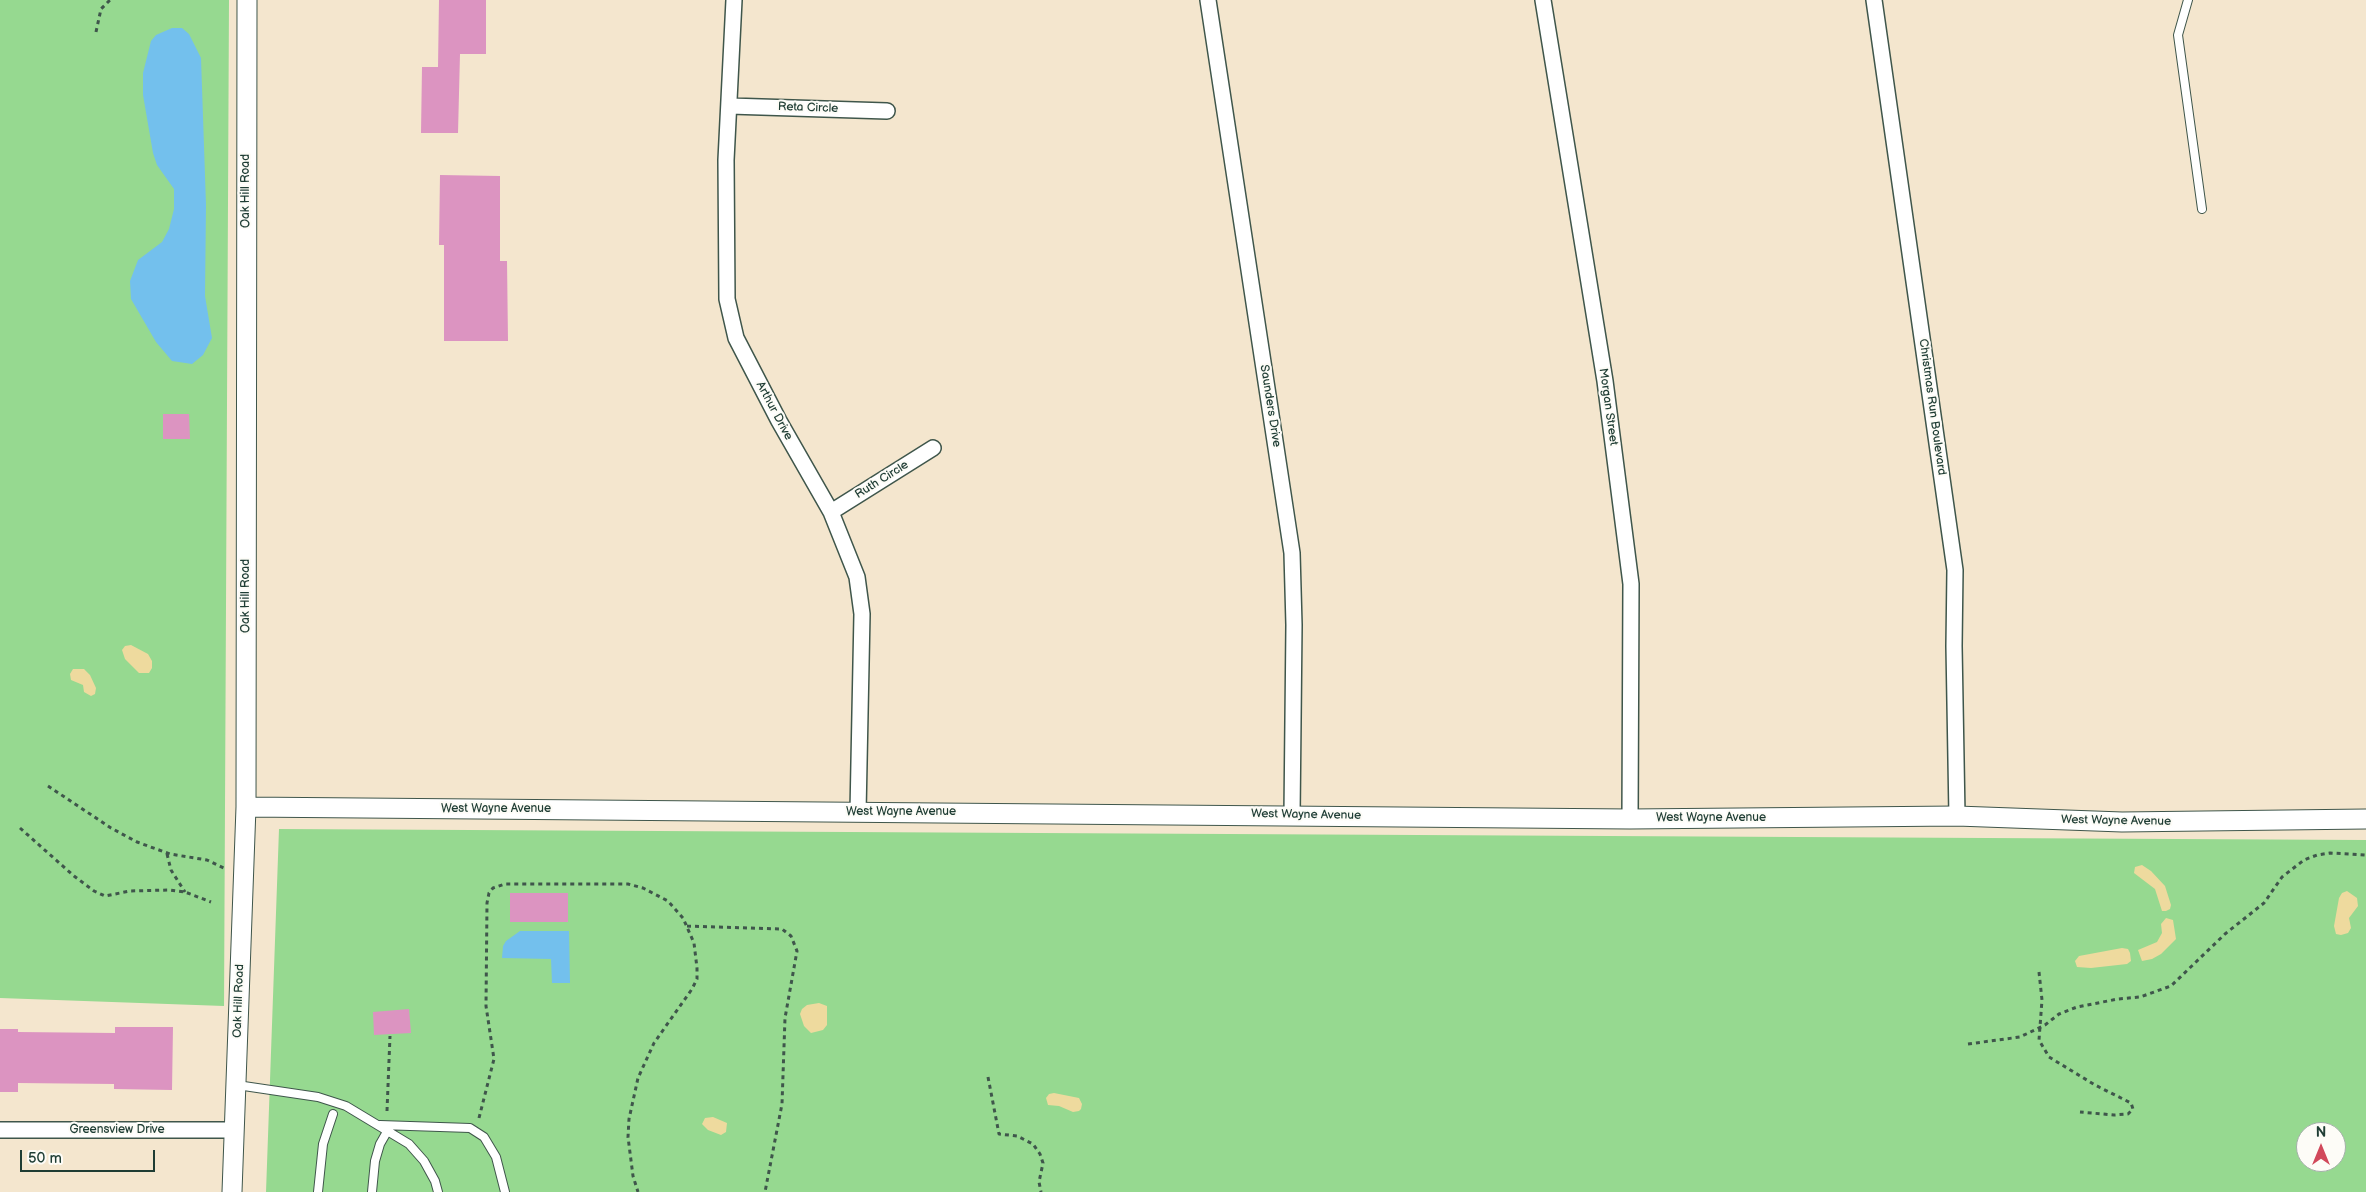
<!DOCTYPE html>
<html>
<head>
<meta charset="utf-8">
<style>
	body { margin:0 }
	#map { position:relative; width:2366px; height:1192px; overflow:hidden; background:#f4e6ce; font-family:"Balsamiq Sans",sans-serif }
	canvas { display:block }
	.north { position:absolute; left:2296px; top:1122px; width:50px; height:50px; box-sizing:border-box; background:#fdfcf7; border:1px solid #a4b0a9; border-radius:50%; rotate:0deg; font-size:14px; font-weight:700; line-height:20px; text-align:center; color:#1f3d34 }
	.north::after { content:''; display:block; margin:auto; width:18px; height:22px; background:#d1495b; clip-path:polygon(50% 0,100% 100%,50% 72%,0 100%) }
	.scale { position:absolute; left:20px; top:1150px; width:135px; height:22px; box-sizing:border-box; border:2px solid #1f3d34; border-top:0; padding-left:6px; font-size:15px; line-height:18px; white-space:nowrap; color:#1f3d34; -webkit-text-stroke:4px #fdfcf7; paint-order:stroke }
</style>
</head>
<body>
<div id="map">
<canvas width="2366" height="1192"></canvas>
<div class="north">N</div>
<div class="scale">50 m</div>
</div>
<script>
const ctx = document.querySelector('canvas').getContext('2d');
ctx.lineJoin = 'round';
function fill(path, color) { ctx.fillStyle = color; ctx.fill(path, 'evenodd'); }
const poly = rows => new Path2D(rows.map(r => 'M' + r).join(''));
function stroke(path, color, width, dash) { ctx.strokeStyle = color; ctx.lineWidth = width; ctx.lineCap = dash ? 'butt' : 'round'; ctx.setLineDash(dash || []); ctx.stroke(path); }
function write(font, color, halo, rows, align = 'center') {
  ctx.font = font + ' "Balsamiq Sans",sans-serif'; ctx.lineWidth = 4; ctx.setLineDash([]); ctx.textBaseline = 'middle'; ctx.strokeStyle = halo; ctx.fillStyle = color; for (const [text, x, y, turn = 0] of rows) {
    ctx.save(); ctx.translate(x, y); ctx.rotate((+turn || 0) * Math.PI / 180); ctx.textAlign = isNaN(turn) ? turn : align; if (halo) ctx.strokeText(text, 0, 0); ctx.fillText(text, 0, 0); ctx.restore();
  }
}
const green = poly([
	[0,0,229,0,224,1006,0,998],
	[279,829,2366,840,2366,1192,266,1192],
	[2306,1132,2336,1132,2336,1162,2306,1162]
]);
const sand = poly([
	[131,645,148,654,152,661,152,668,149,673,139,673,125,659,122,650,125,646],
	[73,669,84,669,90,675,96,688,95,694,91,696,84,692,83,685,71,680,70,674],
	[2142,865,2151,871,2165,886,2171,905,2170,909,2166,911,2162,911,2155,889,2134,873,2135,867],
	[2347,891,2357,898,2358,906,2349,918,2351,928,2348,933,2341,935,2336,934,2334,926,2339,898,2342,893],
	[2166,918,2173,920,2176,939,2161,954,2152,959,2142,961,2138,950,2157,942,2162,933,2161,924],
	[2122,948,2128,949,2130,953,2131,961,2127,964,2091,968,2077,967,2075,961,2079,956],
	[819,1003,827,1006,827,1025,823,1030,811,1033,804,1026,800,1014,802,1009,807,1005],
	[1054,1093,1079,1098,1082,1104,1081,1109,1079,1111,1073,1112,1059,1106,1048,1105,1046,1098,1049,1094],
	[713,1117,727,1123,726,1132,721,1135,708,1130,702,1124,705,1118]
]);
const water = poly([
	[172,28,182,28,189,34,201,58,206,205,205,296,212,338,203,355,192,364,172,361,156,342,131,299,130,281,138,260,162,242,169,229,174,209,174,189,157,165,153,153,143,95,143,73,151,41,156,35],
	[520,931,569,931,570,983,552,983,551,959,502,958,503,946,506,941]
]);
const building = poly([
	[439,0,486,0,486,54,460,54,458,133,421,133,422,67,438,67],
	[440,175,500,176,500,261,507,261,508,341,444,341,444,245,439,245],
	[163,414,189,414,190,439,163,439],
	[510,893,568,893,568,922,510,922],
	[409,1009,411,1033,374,1035,373,1012],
	[115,1027,173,1027,172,1090,114,1089,114,1084,18,1083,18,1092,0,1092,0,1029,18,1029,18,1032,115,1033]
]);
const path = poly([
	[96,32,101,9,110,0],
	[48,786,111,828,137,842,170,854,207,860,226,869],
	[20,828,74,876,94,891,105,896,130,891,169,890,185,892,211,902],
	[167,854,171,870,185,892],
	[687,926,782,929,791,936,797,951,785,1018,782,1104,765,1192],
	[2039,972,2042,1000,2039,1040,2049,1057,2095,1085,2131,1103,2133,1109,2128,1114,2114,1115,2080,1112],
	[1968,1044,2020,1037,2045,1025,2059,1014,2077,1007,2118,999,2140,997,2171,986,2225,934,2264,903,2282,877,2304,860,2317,855,2330,853,2366,855],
	[988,1077,999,1134,1017,1136,1033,1144,1040,1154,1043,1163,1039,1182,1041,1192],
	[387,1111,390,1036],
	[479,1118,494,1059,486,1006,487,903,489,893,493,888,505,884,628,884,643,888,668,901,683,918,694,943,697,968,697,979,692,989,654,1043,638,1078,629,1119,628,1137,633,1176,638,1192]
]);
const service = poly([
	[2188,0,2178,35,2202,209],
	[237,1085,318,1097,346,1106,409,1144,424,1161,435,1181,438,1192],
	[380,1125,470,1128,484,1137,496,1157,505,1192],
	[318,1192,323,1144,333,1114],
	[372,1192,375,1161,380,1144,388,1130]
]);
const minor = poly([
	[734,0,726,160,727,299,736,338,779,421,831,512,857,577,862,614,858,812],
	[1208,0,1292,553,1294,625,1292,815],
	[1543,0,1605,381,1631,584,1630,819],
	[1874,0,1955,570,1954,646,1957,816],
	[730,106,887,111],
	[831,512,933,448],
	[0,1130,234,1130]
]);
const tertiary = poly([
	[246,807,1630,819,1957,816,2122,822,2366,819],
	[232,1192,246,807,247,0]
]);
const streetNames = [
	["Reta Circle",808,108,2],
	["Oak Hill Road",246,191,-90],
	["Saunders Drive",1270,406,81],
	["Morgan Street",1608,407,82],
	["Christmas Run Boulevard",1932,407,82],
	["Arthur Drive",774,411,62],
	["Ruth Circle",882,480,-32],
	["Oak Hill Road",246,596,-90],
	["West Wayne Avenue",496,809],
	["West Wayne Avenue",901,812],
	["West Wayne Avenue",1306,815,1],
	["West Wayne Avenue",1711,818],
	["West Wayne Avenue",2116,821,1],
	["Oak Hill Road",239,1001,-88],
	["Greensview Drive",117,1130]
];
fill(green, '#96d990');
fill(sand, '#eeda9e');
fill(water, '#73c0ed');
fill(building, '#dc94c1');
stroke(service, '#3f564b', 10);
stroke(minor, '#3f564b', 18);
stroke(tertiary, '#3f564b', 21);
stroke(path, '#3f564b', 3, [4, 4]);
stroke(service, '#fff', 8);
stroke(minor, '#fff', 15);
stroke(tertiary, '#fff', 19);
write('12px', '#1f3d34', '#fdfcf7', streetNames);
</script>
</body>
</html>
